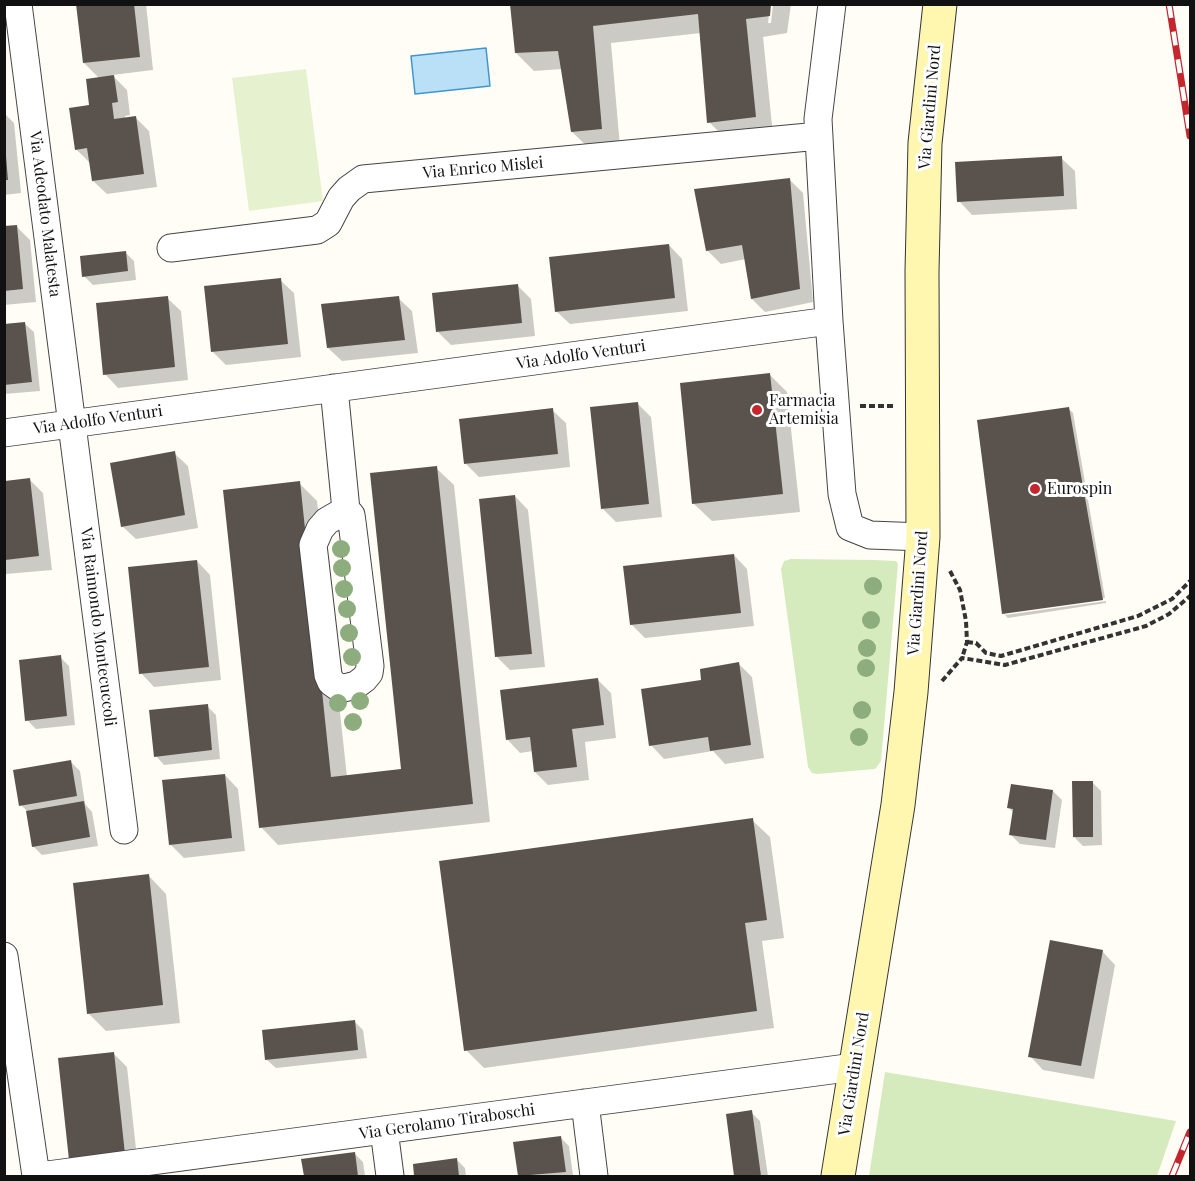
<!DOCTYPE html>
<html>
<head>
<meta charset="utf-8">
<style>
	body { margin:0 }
	#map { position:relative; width:1195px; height:1181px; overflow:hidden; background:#fffdf5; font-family:"Playfair Display",serif }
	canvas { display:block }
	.frame { position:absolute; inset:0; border:6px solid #111; pointer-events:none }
</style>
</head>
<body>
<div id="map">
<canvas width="1195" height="1181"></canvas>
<div class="frame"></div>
</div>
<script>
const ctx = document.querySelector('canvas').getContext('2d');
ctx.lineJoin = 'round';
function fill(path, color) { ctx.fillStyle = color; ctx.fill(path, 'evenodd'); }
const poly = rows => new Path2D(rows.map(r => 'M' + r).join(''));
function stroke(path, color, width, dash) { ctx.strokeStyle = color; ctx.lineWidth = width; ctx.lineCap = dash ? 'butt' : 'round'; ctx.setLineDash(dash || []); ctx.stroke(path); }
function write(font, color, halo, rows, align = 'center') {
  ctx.font = font + ' "Playfair Display",serif'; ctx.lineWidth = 6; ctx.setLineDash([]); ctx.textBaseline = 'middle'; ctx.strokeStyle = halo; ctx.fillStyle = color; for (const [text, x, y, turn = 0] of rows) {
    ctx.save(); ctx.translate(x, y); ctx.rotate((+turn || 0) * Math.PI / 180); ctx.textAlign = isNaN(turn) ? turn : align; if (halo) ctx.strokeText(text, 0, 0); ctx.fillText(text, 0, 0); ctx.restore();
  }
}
const green = poly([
	[791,559,874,560,896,561,898,564,881,761,875,769,817,774,812,773,808,767,781,569,784,561],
	[885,1072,1176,1121,1157,1176,869,1176]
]);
const pitch = poly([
	[306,69,323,201,249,211,232,78]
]);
const water = poly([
	[486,48,490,86,415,94,411,56,486,48]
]);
const shadow = poly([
	[78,4,146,4,153,70,112,75,127,90,130,115,125,116,125,119,136,118,149,131,157,187,107,194,93,181,91,164,76,149,100,79,84,63],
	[511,4,770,4,768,23,771,23,773,4,791,4,787,33,763,37,773,135,727,140,709,122,701,33,611,43,620,147,590,149,572,132,562,69,534,71,516,53],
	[4,113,14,123,21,193,4,195],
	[1061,158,1075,171,1077,209,972,215,959,201],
	[790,180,803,193,813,302,765,312,752,299,746,259,721,264,707,250],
	[16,226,30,240,36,302,4,305,4,227],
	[669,245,682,259,688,311,570,324,556,311],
	[125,252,134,261,136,280,93,285,84,276],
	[280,280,294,293,301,357,226,365,213,352],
	[517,285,531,299,535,336,451,345,438,332],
	[167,298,181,311,188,380,118,388,105,374],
	[398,298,412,311,418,353,342,361,328,348],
	[25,324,34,332,40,391,4,394,4,326],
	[769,374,787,392,800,512,712,521,694,504],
	[637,403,651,417,662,517,616,522,603,509],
	[1069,409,1073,413,1105,598,1005,612,1005,615,1004,614],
	[552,410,566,423,570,467,479,477,466,464],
	[174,453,188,466,198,528,136,539,122,526],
	[436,468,454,485,490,822,278,845,261,827,299,483,317,501,347,777,403,770],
	[30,480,43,493,52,570,6,574,4,573,4,483],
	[515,496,528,510,545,667,510,670,497,657],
	[734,555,747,569,754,626,645,638,631,624],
	[197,561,210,575,221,680,154,687,141,673],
	[1106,601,1106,603,1008,618,1005,615],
	[60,657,69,666,75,725,36,729,27,720],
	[739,664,752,677,764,758,725,764,713,751,664,759,651,745,703,681],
	[598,680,611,693,616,738,585,742,589,780,548,785,535,772,533,751,520,753,507,739],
	[207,706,216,715,220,759,164,765,156,756],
	[71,762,80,771,85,804,92,812,98,846,42,855,33,846,28,812,21,805],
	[225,775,238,789,245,851,184,858,170,844],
	[1092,782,1101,791,1102,845,1083,846,1074,837],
	[1053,791,1062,800,1055,848,1020,844,1011,835,1014,813,1009,808],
	[752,820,770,837,784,938,762,941,774,1028,484,1068,466,1050],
	[149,876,166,894,180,1023,106,1031,88,1013],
	[1102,951,1115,965,1094,1079,1043,1070,1030,1056],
	[354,1021,363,1030,367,1058,276,1068,267,1060],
	[114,1054,127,1067,138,1167,84,1173],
	[751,1112,760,1121,768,1176,736,1176,728,1115],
	[560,1137,569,1146,573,1176,520,1176,515,1143],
	[354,1153,363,1162,365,1176,305,1176,303,1160],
	[456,1159,465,1168,466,1176,416,1176,414,1165]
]);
const building = poly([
	[76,4,134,4,140,57,83,63],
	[510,4,771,4,770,16,746,19,756,117,707,123,698,14,593,26,602,129,571,132,558,51,515,53],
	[114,75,118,102,112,103,114,119,136,116,144,174,92,181,87,148,75,150,69,108,89,105,86,79],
	[4,156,6,156,8,180,4,180],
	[1062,156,1064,196,957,202,955,162],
	[790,178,800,289,751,299,742,245,706,251,694,189],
	[17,225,23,289,4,291,4,226],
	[669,244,675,298,555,312,549,257],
	[126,251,128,271,82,277,80,256],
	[281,278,288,344,211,352,204,286],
	[518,284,522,323,436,332,432,293],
	[168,296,175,367,103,375,96,303],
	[399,296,405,340,327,348,321,304],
	[25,322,32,382,4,385,4,324],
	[770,373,783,494,692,504,680,383],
	[638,402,649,504,601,509,590,407],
	[1069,407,1103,600,1002,614,977,420],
	[553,408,558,454,464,464,459,419],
	[175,451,185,515,121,527,110,463],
	[437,466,473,804,259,828,223,490,300,481,331,777,401,769,370,473],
	[30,478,39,556,5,560,5,481],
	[515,495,532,654,495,657,479,499],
	[734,554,741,613,630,625,623,566],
	[197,560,209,667,139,674,128,567],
	[61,655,67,716,25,721,19,660],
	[739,662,751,745,710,751,708,737,649,746,641,689,701,680,700,669],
	[598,678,604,725,572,729,577,767,534,772,530,737,506,740,500,690],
	[208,704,212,750,154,757,149,710],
	[71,760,77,796,19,806,13,770],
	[225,774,232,838,169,845,162,780],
	[1072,781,1093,781,1093,837,1073,837],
	[1011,784,1053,790,1046,840,1009,835,1013,809,1007,808],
	[84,801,90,837,32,847,26,811],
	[753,818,767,920,745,923,757,1011,464,1051,439,861],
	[149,874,163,1005,87,1014,73,883],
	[1050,940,1103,950,1081,1066,1028,1057],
	[355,1020,358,1050,265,1060,262,1030],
	[114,1052,125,1154,69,1160,58,1058],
	[752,1110,761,1176,734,1176,726,1114],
	[561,1136,566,1172,518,1176,513,1142],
	[355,1152,358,1176,304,1176,301,1159],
	[457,1158,459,1176,414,1176,413,1164]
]);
const path = poly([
	[860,406,895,406],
	[950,571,960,590,966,621,967,642,962,658],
	[967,642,976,643,986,653,1001,656,1138,616,1172,599,1190,581],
	[942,681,962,658,1005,665,1146,626,1169,614,1190,596]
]);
const minor = poly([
	[18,4,124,830],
	[832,4,818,119,829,321,842,494,850,527,870,535,923,537],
	[171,248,317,230,328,223,341,198,349,189,363,179,819,136],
	[334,388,346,510,327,521,320,529,313,545,328,675,331,682,338,687,344,688,356,685,364,679,369,673,370,666,352,522,351,515,346,510],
	[4,433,829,321],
	[4,956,36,1176],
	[585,1103,594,1176],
	[384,1130,390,1176],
	[40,1176,854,1067]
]);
const secondary = poly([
	[838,1176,898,805,911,692,923,537,922,271,925,143,940,4]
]);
const rail = poly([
	[1169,4,1190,136],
	[1172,1176,1190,1132]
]);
const trees = [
	[341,549],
	[342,568],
	[873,586],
	[344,589],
	[347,609],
	[871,620],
	[349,633],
	[867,648],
	[352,657],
	[866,668],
	[360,701],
	[338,703],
	[862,710],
	[353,722],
	[859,737]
];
const markers = [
	[757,410,6,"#c4262e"],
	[1035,489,6,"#c4262e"]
];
const streetNames = [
	["Via Giardini Nord",930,107,-85],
	["Via Enrico Mislei",483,168,-5],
	["Via Adeodato Malatesta",45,214,83],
	["Via Adolfo Venturi",581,355,-8],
	["Via Adolfo Venturi",98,420,-8],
	["Via Giardini Nord",918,593,-86],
	["Via Raimondo Montecuccoli",98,627,83],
	["Via Giardini Nord",854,1074,-81],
	["Via Gerolamo Tiraboschi",447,1122,-8]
];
const poiNames = [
	["Farmacia",769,401],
	["Artemisia",769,419],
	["Eurospin",1047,489]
];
fill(green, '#d5ebbd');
fill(pitch, '#e6f2cf');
fill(water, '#b9e0f7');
stroke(water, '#3f96cf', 1.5);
fill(shadow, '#0003');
fill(building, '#5a524d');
stroke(minor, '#444', 29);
stroke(secondary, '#333', 35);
stroke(path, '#333', 4, [6, 3]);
stroke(minor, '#fff', 27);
stroke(secondary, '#fff6b0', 33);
stroke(rail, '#c4262e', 7);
stroke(rail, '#fff', 4.5, [14]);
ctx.fillStyle = '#8dad7f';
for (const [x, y] of trees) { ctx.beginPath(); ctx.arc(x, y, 9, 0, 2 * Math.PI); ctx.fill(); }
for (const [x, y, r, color] of markers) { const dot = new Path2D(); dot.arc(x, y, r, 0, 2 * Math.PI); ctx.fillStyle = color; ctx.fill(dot); stroke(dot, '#fff', 2); }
write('16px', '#111', '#fff', streetNames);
write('16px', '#111', '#fff', poiNames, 'left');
</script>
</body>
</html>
